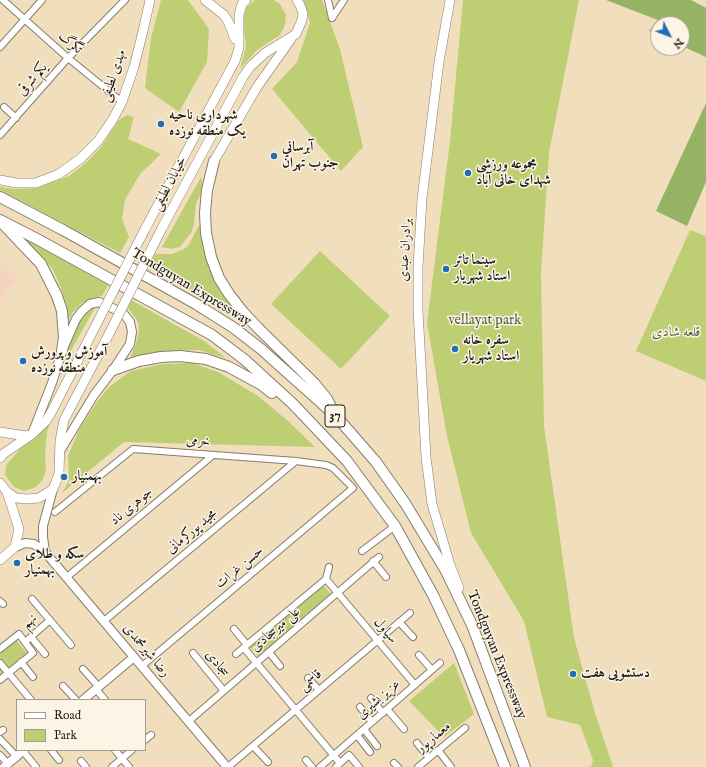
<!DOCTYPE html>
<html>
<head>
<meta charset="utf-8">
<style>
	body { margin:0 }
	#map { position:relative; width:706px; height:767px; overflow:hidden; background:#f0debd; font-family:"IM FELL English",serif }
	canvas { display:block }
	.legend { position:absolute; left:16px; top:699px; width:130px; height:52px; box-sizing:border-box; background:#fcf5e5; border:1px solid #a29e95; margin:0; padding:5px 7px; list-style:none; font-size:12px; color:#1c1c1c }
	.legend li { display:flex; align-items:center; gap:8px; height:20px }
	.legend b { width:20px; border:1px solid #a29e95 }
	.north { position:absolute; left:650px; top:16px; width:40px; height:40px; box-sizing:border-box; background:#fcf5e5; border:1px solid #a29e95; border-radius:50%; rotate:132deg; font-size:11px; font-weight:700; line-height:16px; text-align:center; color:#1c1c1c }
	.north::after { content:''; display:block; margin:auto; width:14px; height:18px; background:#1f6fb2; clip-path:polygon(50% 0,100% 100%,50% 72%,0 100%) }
</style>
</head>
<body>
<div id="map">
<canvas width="706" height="767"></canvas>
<ul class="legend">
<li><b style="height:5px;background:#fff"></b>Road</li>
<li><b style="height:11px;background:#bdcf72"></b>Park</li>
</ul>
<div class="north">N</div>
</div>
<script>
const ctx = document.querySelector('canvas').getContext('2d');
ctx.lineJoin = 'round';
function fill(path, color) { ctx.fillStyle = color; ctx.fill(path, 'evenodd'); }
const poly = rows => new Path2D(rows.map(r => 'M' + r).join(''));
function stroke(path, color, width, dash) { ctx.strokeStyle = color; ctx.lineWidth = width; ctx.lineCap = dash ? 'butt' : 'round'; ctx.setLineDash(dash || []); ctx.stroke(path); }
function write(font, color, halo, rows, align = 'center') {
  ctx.font = font + ' "IM FELL English",Amiri,serif'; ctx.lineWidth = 3; ctx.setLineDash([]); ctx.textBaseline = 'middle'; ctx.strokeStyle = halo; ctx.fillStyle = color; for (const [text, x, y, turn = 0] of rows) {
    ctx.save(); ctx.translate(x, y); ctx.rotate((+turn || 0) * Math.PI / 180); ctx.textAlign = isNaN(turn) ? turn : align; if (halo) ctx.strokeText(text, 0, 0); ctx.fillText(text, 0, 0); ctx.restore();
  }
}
const built = poly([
	[0,261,19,279,0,300]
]);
const green = poly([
	[161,0,188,0,209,29,207,62,179,112,145,88,151,38],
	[255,0,274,0,280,4,286,15,285,25,280,35,257,50,240,69,246,47,243,20,246,8],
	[303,0,322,0,340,49,363,147,341,171,272,89,297,62,310,23],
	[463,0,579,0,549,153,541,273,544,426,574,638,595,713,613,767,591,767,593,760,580,725,547,717,524,621,471,533,447,436,427,323,450,141],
	[127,115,134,117,128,139,161,154,140,174,125,200,122,219,129,237,120,253,0,190,0,187,14,189,38,188,69,176,88,161,101,147,119,120],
	[201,177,202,182,201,193,196,204,194,224,191,233,180,247,171,249,162,247],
	[199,225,203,244,241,317,240,321,149,267,155,254,172,254,184,249,188,246],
	[690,230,706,236,706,381,636,351],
	[23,238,108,285,102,296,96,297,82,303,73,312,68,321,67,306,61,288,53,270,42,256],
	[320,251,390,316,341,369,271,304],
	[131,300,204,341,226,358,199,350,165,351,130,357,136,344,139,331,138,322,128,308],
	[96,306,60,370,63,357,80,318,89,309],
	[192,363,218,372,258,396,289,422,315,447,124,442,62,493,69,480,68,456,80,428,97,402,109,387,131,371,163,364],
	[51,421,47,432,45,456,46,469,43,479,36,487,24,491,14,487,5,475,6,465,22,447,36,438],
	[322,584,332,595,259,657,249,646],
	[16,640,27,653,0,675,0,653],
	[454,663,474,714,444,737,409,701]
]);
const forest = poly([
	[606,0,691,0,706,8,706,57,682,46,682,24,658,24,658,35,649,31,658,20],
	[706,103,706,182,687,226,656,211]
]);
const minor = poly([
	[3,0,68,58,122,102],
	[328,0,332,18],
	[332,18,344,0],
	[0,47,42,0],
	[4,107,16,118],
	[0,135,68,58,125,0],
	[55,512,133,449,296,461,326,465,333,468,353,488,142,666],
	[362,551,395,526],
	[373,561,386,577],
	[67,577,212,456],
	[326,579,329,567],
	[32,599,71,645],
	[0,601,3,604],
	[104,621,296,461],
	[399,622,413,637],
	[234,629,247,645],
	[31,637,45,654],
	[25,642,50,620],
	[244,648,340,763],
	[0,649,19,634,33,653,0,680],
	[269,652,280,666],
	[193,653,224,691],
	[236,654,326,579,415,685],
	[419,655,432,670],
	[21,662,33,677],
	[0,663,31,700],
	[83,669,99,687],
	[308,678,319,690],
	[63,686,76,700],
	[96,689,105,700],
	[371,698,383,713],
	[360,707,372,722],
	[387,709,404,729],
	[189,721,379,557],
	[364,729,377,746],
	[0,732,3,730],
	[357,735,370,752],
	[0,739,17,757],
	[145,740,151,735],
	[417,743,429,758],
	[253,746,268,762],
	[51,750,59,760],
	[115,750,129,767],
	[438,750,451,767],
	[23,751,36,767],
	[0,755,8,764],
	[306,760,312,767],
	[81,761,86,767],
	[394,763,398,767],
	[112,767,132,750],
	[228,767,410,613],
	[320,767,440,663],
	[336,767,349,755,359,767],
	[418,767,465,728]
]);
const tertiary = poly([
	[32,434,52,383,62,351,76,319,82,311,90,304,99,302,123,313,130,322,132,332,130,344,113,370,94,395,60,451],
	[15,547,25,543,34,544,45,552,227,767],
	[45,552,43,537,43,526,53,489],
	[83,700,134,657],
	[4,767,24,750]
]);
const secondary = poly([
	[205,0,224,15,228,21,235,39],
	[450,0,439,62,422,199,418,266,418,310,426,457,432,504,450,565,459,588],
	[214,161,257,87,291,39],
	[0,180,16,183,36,183,59,174,80,159,98,141,113,119,122,102,134,67,143,31,150,0],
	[162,228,243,77,250,67,265,53,296,34,302,20,303,13,300,5,297,0],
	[145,229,235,61,239,48,239,15,242,4,246,0],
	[0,432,26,436,31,435],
	[0,458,3,454,31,435,46,421,52,411,95,327],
	[0,483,7,492,16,498,26,499,39,498,53,489,56,482,59,473,60,441,64,420,109,334],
	[0,560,15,547,19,529,7,492]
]);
const trunk = poly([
	[214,161,207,190,205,213,206,233,211,257,219,278,229,294,243,312,258,328,314,383,327,399,332,409],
	[0,197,63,230,196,304,234,328,261,349,336,416,376,462,405,503,446,571,472,625,525,767],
	[0,220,37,239,212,335,245,360,293,404,347,461,395,526,433,595,459,650,505,767],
	[4,225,41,264,57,296,62,311,63,325,64,337,62,351],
	[113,370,139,361,161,357,180,356,206,359,229,367,262,385,272,393]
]);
const secondaryBridge = poly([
	[95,327,145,229],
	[109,334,162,228]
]);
const markers = [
	[161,124,4,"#1f6fb2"],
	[274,156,4,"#1f6fb2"],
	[468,173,4,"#1f6fb2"],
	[446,269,4,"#1f6fb2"],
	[455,349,4,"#1f6fb2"],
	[23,361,4,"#1f6fb2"],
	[64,477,4,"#1f6fb2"],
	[17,563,4,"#1f6fb2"],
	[573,674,4,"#1f6fb2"]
];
const shields = [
	[335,416,20]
];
const shieldNames = [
	["37",335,416]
];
const streetNames = [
	["تگرگ",70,43,41],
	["مهدی لطیفی",114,76,-71],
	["یکم شرقی",33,80,-49],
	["خیابان لطیفی",170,184,-62],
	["برادران عبدی",406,250,-87],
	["Tondguyan Expressway",191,288,31],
	["خرمی",198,442,4],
	["جوهری ناد",132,507,-40],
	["مجید پورکرمانی",192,532,-40],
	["حسن غرات",240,568,-40],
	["نهم",30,622,-41],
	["علی میرسجادی",276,630,-41],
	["سیاول",385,631,50],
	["رضا شیرمحمدی",146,651,50],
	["Tondguyan Expressway",496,655,68],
	["سجادی",217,664,51],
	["قاسمی",311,681,-40],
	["عزیز بشیری",379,700,-41],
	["معمارپور",434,738,-40]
];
const poiNames = [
	["شهرداری ناحیه",169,116],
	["یک منطقه نوزده",169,132],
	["آبرساني",282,148],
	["جنوب تهران",282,164],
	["مجموعه ورزشی",476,165],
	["شهدای خانی آباد",476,181],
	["سینما تاتر",454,261],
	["استاد شهریار",454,277],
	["سفره خانه",463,341],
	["استاد شهریار",463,357],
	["آموزش و پرورش",31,353],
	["منطقه نوزده",31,369],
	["بهمنیار",72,477],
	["سکه و طلای",25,555],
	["بهمنیار",25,571],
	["دستشویی هفت",581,674]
];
const parkNames = [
	["vellayat park",485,321],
	["قلعه شادی",676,333]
];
fill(built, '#f4d3c0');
fill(green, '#bdcf72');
fill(forest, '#96b264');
stroke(minor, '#867d6c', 8);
stroke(tertiary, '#867d6c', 10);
stroke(secondary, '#867d6c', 10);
stroke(trunk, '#867d6c', 12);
stroke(minor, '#fff', 6);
stroke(tertiary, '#fff', 8);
stroke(secondary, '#fff', 9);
stroke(trunk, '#fff', 10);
stroke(secondaryBridge, '#867d6c', 10, []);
stroke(secondaryBridge, '#fff', 9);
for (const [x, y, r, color] of markers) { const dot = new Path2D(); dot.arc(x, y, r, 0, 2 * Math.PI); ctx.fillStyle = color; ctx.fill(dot); stroke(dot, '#fcf5e5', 1.5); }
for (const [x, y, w] of shields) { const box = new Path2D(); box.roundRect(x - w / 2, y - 11, w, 22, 3); ctx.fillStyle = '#fcf5e5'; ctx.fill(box); stroke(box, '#1c1c1c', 1); }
write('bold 13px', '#1c1c1c', null, shieldNames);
write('14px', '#1c1c1c', '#fcf5e5', streetNames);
write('bold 14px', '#1c1c1c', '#fcf5e5', poiNames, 'left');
write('14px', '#545b3a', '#fcf5e5', parkNames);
</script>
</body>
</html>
